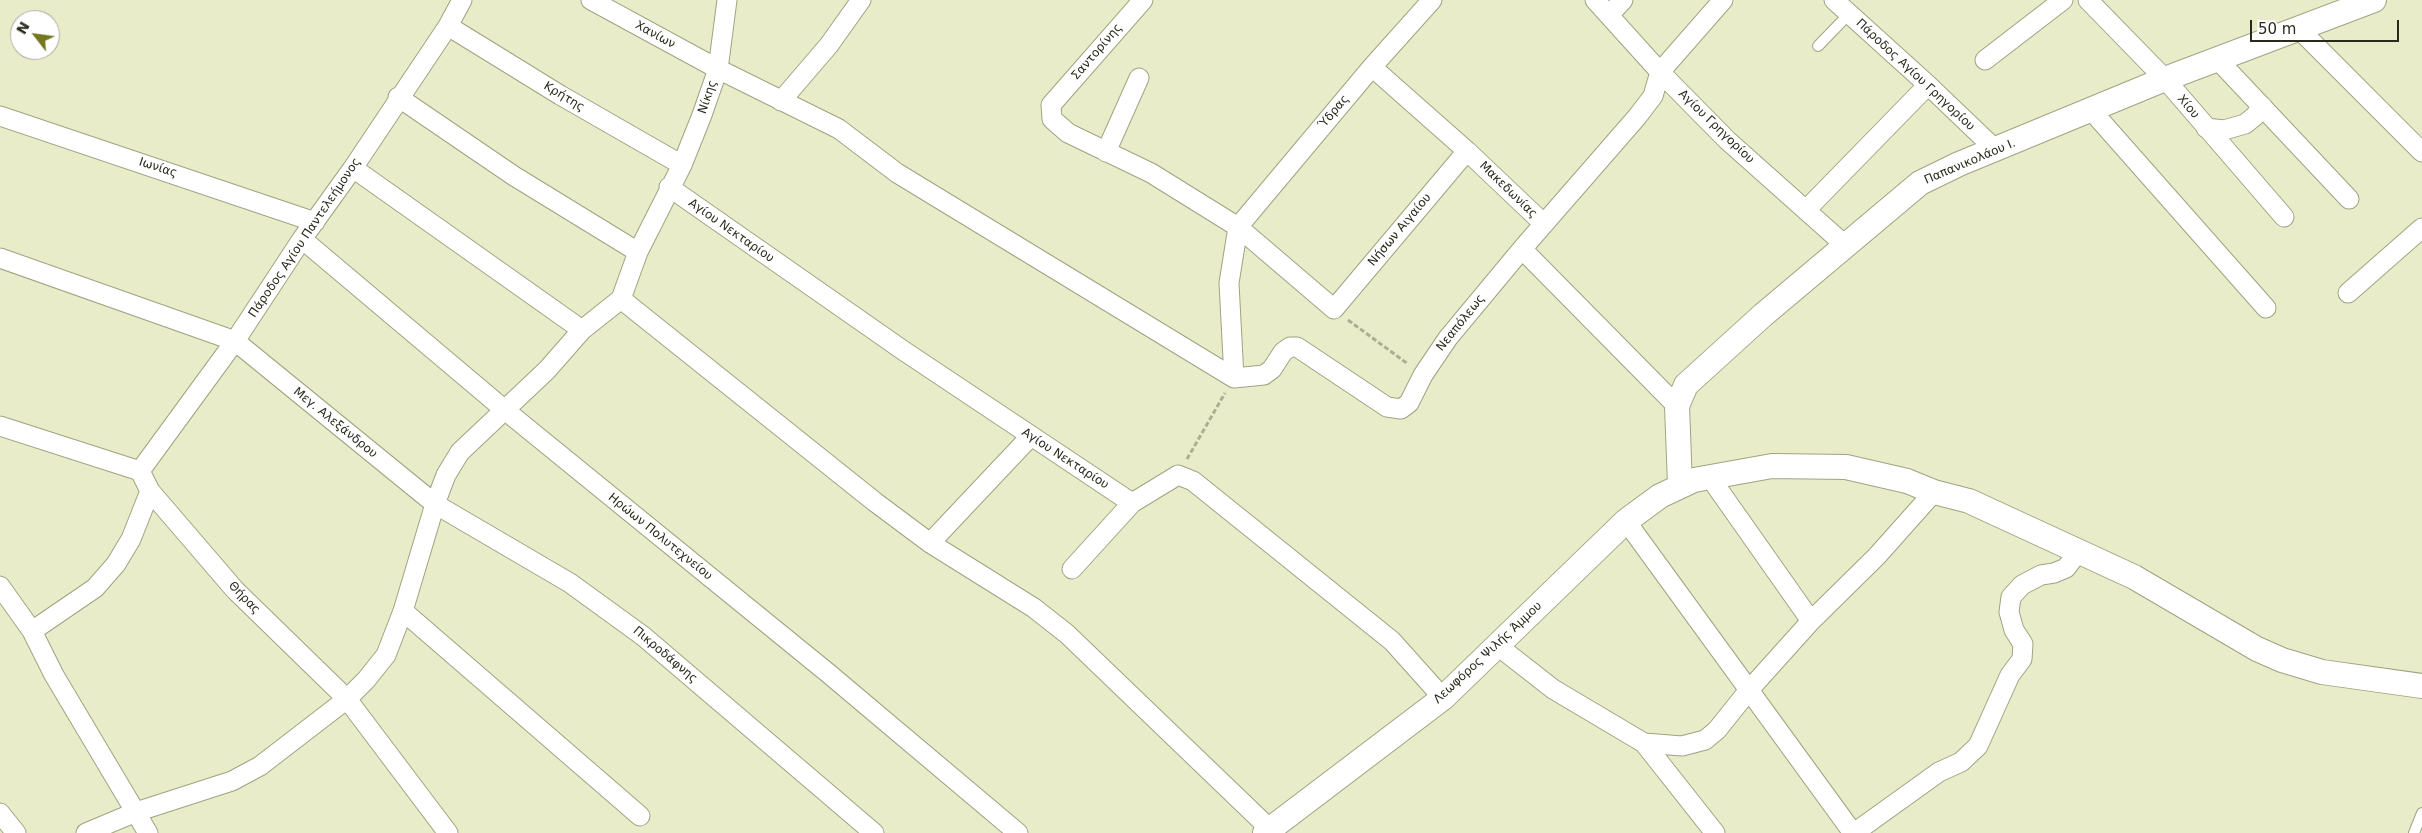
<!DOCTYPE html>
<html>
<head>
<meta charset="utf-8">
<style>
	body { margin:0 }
	#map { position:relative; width:2422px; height:833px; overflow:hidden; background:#e9ecc8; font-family:"DejaVu Sans",sans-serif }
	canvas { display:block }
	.north { position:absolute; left:10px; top:10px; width:50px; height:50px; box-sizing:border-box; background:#fff; border:1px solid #a9aaa4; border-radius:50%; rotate:300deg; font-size:14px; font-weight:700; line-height:20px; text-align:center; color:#292a1c }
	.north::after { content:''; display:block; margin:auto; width:18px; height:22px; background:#74771e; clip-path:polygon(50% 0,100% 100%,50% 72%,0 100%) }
	.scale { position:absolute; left:2250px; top:20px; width:149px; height:22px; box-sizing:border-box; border:2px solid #292a1c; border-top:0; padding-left:6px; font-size:15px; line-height:18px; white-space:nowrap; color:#292a1c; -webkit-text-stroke:4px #fff; paint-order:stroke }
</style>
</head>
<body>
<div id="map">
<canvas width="2422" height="833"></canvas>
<div class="north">N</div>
<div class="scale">50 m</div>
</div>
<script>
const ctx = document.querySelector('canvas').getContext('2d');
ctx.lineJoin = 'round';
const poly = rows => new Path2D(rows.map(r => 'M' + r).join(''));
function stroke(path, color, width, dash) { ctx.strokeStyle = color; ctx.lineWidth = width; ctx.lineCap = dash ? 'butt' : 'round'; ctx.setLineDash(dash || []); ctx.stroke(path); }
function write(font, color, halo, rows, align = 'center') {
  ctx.font = font + ' "DejaVu Sans",sans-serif'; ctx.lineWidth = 4; ctx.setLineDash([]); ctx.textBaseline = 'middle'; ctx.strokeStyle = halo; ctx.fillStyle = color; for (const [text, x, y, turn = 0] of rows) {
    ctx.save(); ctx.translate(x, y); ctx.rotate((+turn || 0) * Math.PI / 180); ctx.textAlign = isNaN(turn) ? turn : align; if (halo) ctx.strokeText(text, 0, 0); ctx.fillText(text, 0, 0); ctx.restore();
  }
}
const path = poly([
	[1348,320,1408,364],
	[1187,459,1225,393]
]);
const service = poly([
	[1818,46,1849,14],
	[2414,833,2422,813]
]);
const minor = poly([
	[591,0,718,69,839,129,897,173,1234,378,1264,375,1272,369,1283,352,1290,347,1297,347,1387,407,1401,409,1409,403,1423,375,1448,338,1522,249],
	[1143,0,1051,105,1052,119,1068,133,1151,173,1238,227,1334,309,1467,151],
	[1595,0,1660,72,1727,140,1846,246],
	[1834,0,1928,85,1996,150],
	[2088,0,2165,79,2284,217],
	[1610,14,1623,0],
	[448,26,560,95,682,165],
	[2298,28,2422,152],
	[1985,60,2063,0],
	[2219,61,2349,199],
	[1372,67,1467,151,1544,224],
	[398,97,514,176,638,252],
	[781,101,829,45,861,0],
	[2091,110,2266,308],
	[0,116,315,222],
	[2206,128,2224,130,2245,124,2255,116,2262,106],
	[1106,152,1139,78],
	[353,168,582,330],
	[669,187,904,351,1132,503,1178,475,1193,481,1392,641,1443,698],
	[1806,210,1928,85],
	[1238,227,1372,67,1432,0],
	[302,239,506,411,828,673,1018,833],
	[0,258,235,341,435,504,570,583,643,636,874,833],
	[2348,293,2422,228],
	[621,299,875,502,930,543,1034,608,1067,634,1270,829],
	[1234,378,1229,283,1238,227],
	[1677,406,1522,249,1637,117,1653,96,1660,72,1723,0],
	[0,426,140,471,150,491,235,590,347,699,448,833],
	[140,471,235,341,302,239,353,168,448,26,462,0],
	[1709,476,1811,621],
	[1626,521,1853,833],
	[930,543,1030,437],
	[1072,569,1132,503],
	[0,586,32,631,54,675,148,833],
	[403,611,640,816],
	[32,631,95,588,116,564,131,539,150,491],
	[1498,646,1553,689,1644,743,1715,833],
	[1644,743,1682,746,1705,740,1717,730,1749,690,1811,621,1877,556,1934,492],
	[0,813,16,833],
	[86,833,136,812,232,781,260,766,347,699,366,680,386,655,403,611,435,504,446,475,460,452,547,370,582,330,621,299,638,252,682,165,702,115,718,69,727,0],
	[1854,833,1939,772,1961,762,1978,746,2010,675,2022,659,2023,644,2014,630,2009,612,2011,597,2022,585,2041,575,2054,573,2066,568,2079,551]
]);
const tertiary = poly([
	[1680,485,1677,406,1686,385,1763,315,1920,183,1959,164,2165,79,2374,0],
	[1265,833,1443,698,1626,521,1660,496,1694,480,1772,466,1846,467,1907,481,1934,492,1969,501,2134,577,2257,649,2282,660,2322,672,2422,686]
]);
const streetNames = [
	["Χανίων",655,35,29],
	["Σαντορίνης",1097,52,-49],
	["Πάροδος Αγίου Γρηγορίου",1915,75,43],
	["Κρήτης",564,97,31],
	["Νίκης",708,97,-71],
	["Χίου",2188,107,50],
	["Ύδρας",1334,112,-50],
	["Αγίου Γρηγορίου",1716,127,44],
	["Παπανικολάου Ι.",1970,162,-23],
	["Ιωνίας",158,168,18],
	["Μακεδωνίας",1508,190,44],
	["Νήσων Αιγαίου",1400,230,-50],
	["Αγίου Νεκταρίου",731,231,35],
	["Πάροδος Αγίου Παντελεήμονος",305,238,-56],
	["Νεαπόλεως",1461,323,-51],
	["Μεγ. Αλεξάνδρου",335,423,39],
	["Αγίου Νεκταρίου",1065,459,33],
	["Ηρώων Πολυτεχνείου",660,537,39],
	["Θήρας",244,598,46],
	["Λεωφόρος Ψιλής Άμμου",1488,653,-43],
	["Πικροδάφνης",665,655,40]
];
stroke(service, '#a0a381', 12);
stroke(minor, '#a0a381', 21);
stroke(tertiary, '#a0a381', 26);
stroke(path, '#abae91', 3, [5, 2.5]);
stroke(service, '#fff', 10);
stroke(minor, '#fff', 19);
stroke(tertiary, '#fff', 24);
write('12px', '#292a1c', '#fff', streetNames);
</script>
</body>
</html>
